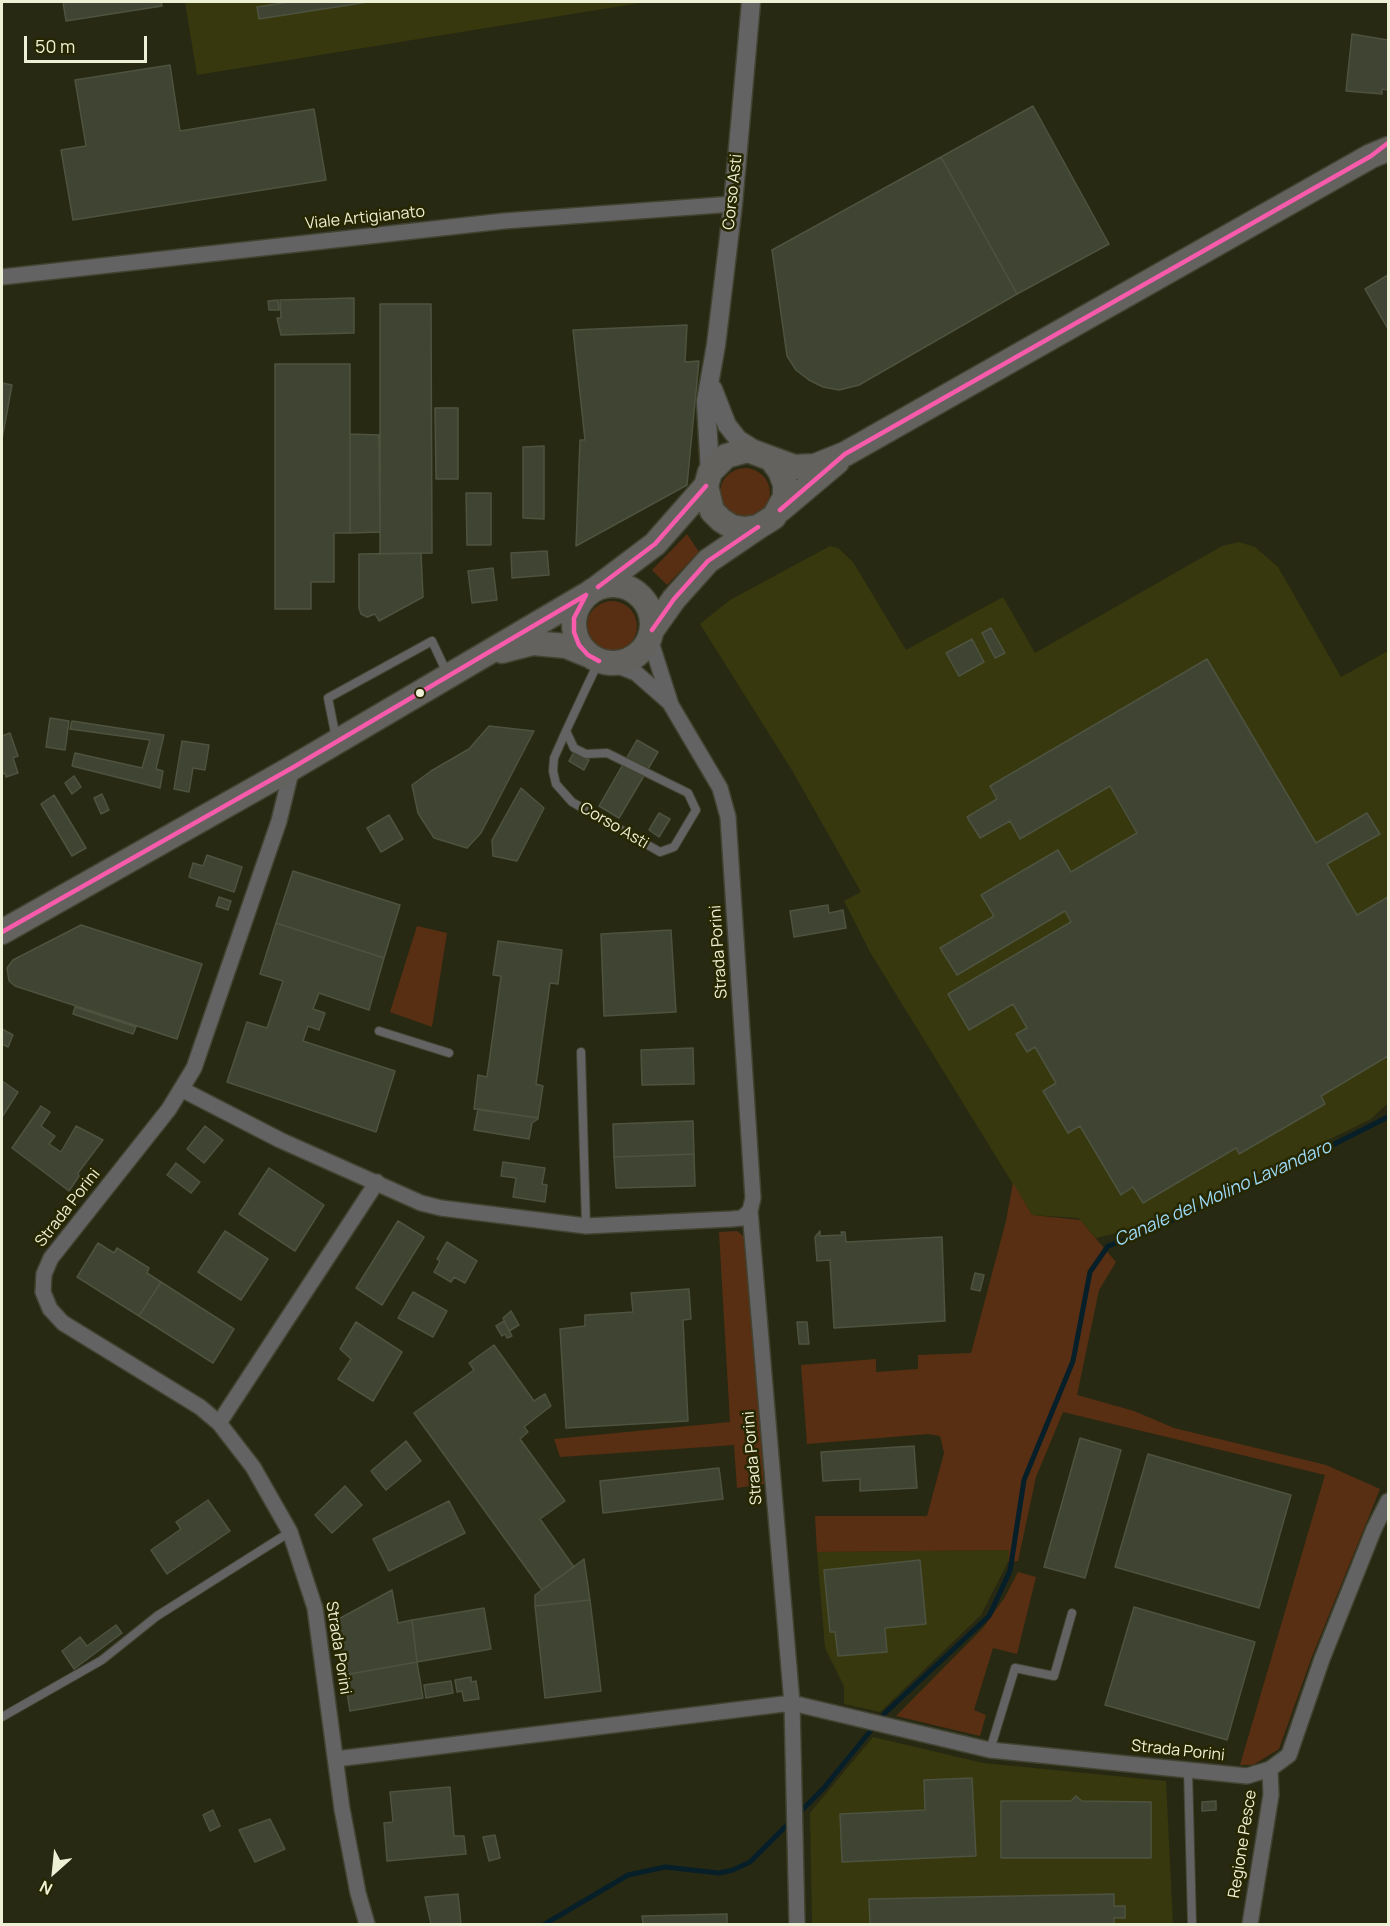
<!DOCTYPE html>
<html>
<head>
<meta charset="utf-8">
<style>
	body { margin:0 }
	#map { position:relative; width:1390px; height:1926px; overflow:hidden; background:#282913; font-family:Manrope,sans-serif }
	canvas { display:block }
	.frame { position:absolute; inset:0; border:3px solid #eef0d5; pointer-events:none }
	.north { position:absolute; left:24px; top:1842px; width:60px; height:60px; -webkit-text-stroke:4px #262701; paint-order:stroke; rotate:207deg; font-size:16px; font-weight:700; line-height:24px; text-align:center; color:#eef0d5 }
	.north::after { content:''; display:block; margin:auto; width:21px; height:27px; background:#eef0d5; clip-path:polygon(50% 0,100% 100%,50% 72%,0 100%) }
	.scale { position:absolute; left:24px; top:36px; width:123px; height:27px; box-sizing:border-box; border:3px solid #eef0d5; border-top:0; padding-left:8px; font-size:18px; line-height:21px; white-space:nowrap; color:#eef0d5; -webkit-text-stroke:4px #262701; paint-order:stroke }
</style>
</head>
<body>
<div id="map">
<canvas width="1390" height="1926"></canvas>
<div class="frame"></div>
<div class="north">N</div>
<div class="scale">50 m</div>
</div>
<script>
const ctx = document.querySelector('canvas').getContext('2d');
ctx.lineJoin = 'round';
function fill(path, color) { ctx.fillStyle = color; ctx.fill(path, 'evenodd'); }
const poly = rows => new Path2D(rows.map(r => 'M' + r).join(''));
function stroke(path, color, width, dash) { ctx.strokeStyle = color; ctx.lineWidth = width; ctx.lineCap = dash ? 'butt' : 'round'; ctx.setLineDash(dash || []); ctx.stroke(path); }
function write(font, color, halo, rows, align = 'center') {
  ctx.font = font + ' Manrope,sans-serif'; ctx.lineWidth = 5; ctx.setLineDash([]); ctx.textBaseline = 'middle'; ctx.strokeStyle = halo; ctx.fillStyle = color; for (const [text, x, y, turn = 0] of rows) {
    ctx.save(); ctx.translate(x, y); ctx.rotate((+turn || 0) * Math.PI / 180); ctx.textAlign = isNaN(turn) ? turn : align; if (halo) ctx.strokeText(text, 0, 0); ctx.fillText(text, 0, 0); ctx.restore();
  }
}
const built = poly([
	[185,2,646,2,197,75],
	[1239,542,1255,547,1278,567,1341,677,1388,651,1388,1103,1371,1119,1158,1223,1096,1238,1078,1218,1032,1215,870,952,844,901,861,892,793,772,700,624,730,600,830,546,838,548,853,562,906,650,1003,597,1035,653,1222,546],
	[1010,1550,1008,1562,981,1615,880,1712,844,1704,844,1686,825,1648,817,1552],
	[873,1737,983,1763,1166,1781,1173,1924,812,1924,810,1813]
]);
const green = poly([
	'720 493a25 25 0 1 1 50 0a25 25 0 1 1-50 0Z',
	[687,534,699,552,667,585,652,570],
	'587 626a25 25 0 1 1 50 0a25 25 0 1 1-50 0Z',
	[417,926,447,933,432,1027,390,1012],
	[1013,1183,1032,1215,1080,1220,1116,1262,1099,1290,1077,1395,1134,1411,1174,1428,1326,1465,1380,1489,1311,1659,1279,1749,1253,1765,1240,1765,1325,1475,1063,1412,1036,1477,1018,1561,1008,1562,1009,1550,817,1552,815,1516,927,1516,944,1453,940,1436,928,1434,807,1444,801,1365,876,1359,876,1372,918,1369,918,1355,971,1353,1006,1221],
	[737,1231,747,1239,764,1484,737,1488,734,1445,560,1457,554,1439,730,1422,719,1232],
	[1018,1572,1036,1577,1017,1654,993,1648,974,1710,986,1715,980,1736,896,1716,983,1628,1005,1597]
]);
const stream = poly([
	[799,1813,823,1789,885,1713,989,1616,1010,1571,1024,1480,1073,1361,1090,1272,1108,1246,1144,1233,1279,1172,1388,1117],
	[545,1924,628,1875,665,1867,719,1873,733,1870,750,1862,792,1820]
]);
const building = poly([
	[63,2,161,2,162,6,66,21,63,2],
	[289,2,368,2,259,19,257,7,289,2],
	[1352,34,1388,40,1388,90,1382,89,1382,94,1346,91,1352,34],
	[170,65,180,131,314,109,326,180,73,220,61,150,86,146,75,80,170,65],
	[1033,106,1109,244,1017,294,941,157,1033,106],
	[941,157,1017,294,859,385,839,390,823,387,809,380,796,370,787,356,772,250,941,157],
	[1388,275,1388,329,1365,289,1388,275],
	[354,298,354,333,281,335,277,318,281,318,280,300,354,298],
	[278,300,279,310,269,310,268,301,278,300],
	[380,304,431,304,432,553,380,554,380,304],
	[687,325,685,362,699,361,687,485,576,546,580,440,585,440,573,330,687,325],
	[275,364,350,364,350,533,334,533,334,582,311,582,311,609,275,609,275,364],
	[2,383,12,385,2,439,2,383],
	[435,408,458,408,458,479,436,479,435,408],
	[350,434,379,435,380,532,350,533,350,434],
	[544,446,544,519,523,518,523,447,544,446],
	[466,493,491,493,491,545,467,545,466,493],
	[547,551,549,575,512,578,511,553,547,551],
	[421,553,423,597,379,621,375,614,367,617,361,614,359,608,359,554,421,553],
	[493,568,497,600,472,603,468,571,493,568],
	[991,628,1005,653,995,658,982,633,991,628],
	[972,639,984,662,959,676,946,653,972,639],
	[1207,659,1316,843,1367,813,1380,834,1327,864,1357,915,1388,897,1388,1056,1321,1096,1325,1104,1239,1154,1236,1148,1143,1203,1133,1187,1121,1195,1080,1126,1068,1133,1043,1091,1056,1083,1035,1047,1027,1052,1016,1034,1027,1028,1013,1004,969,1030,948,994,1071,922,1065,911,957,975,940,948,994,916,981,895,1058,850,1071,872,1137,833,1110,786,1020,839,1010,821,980,838,967,817,997,799,990,786,1207,659],
	[50,718,69,721,65,750,46,747,50,718],
	[72,721,164,735,156,769,163,771,160,788,72,766,75,753,142,768,150,740,70,729,72,721],
	[489,726,534,731,481,833,467,848,434,838,418,813,412,785,431,771,469,749,489,726],
	[10,733,18,756,13,758,18,773,6,777,5,773,2,774,2,736,10,733],
	[637,740,658,752,619,818,599,806,637,740],
	[182,741,209,745,205,770,193,768,189,792,174,789,182,741],
	[574,752,589,760,584,770,569,761,574,752],
	[74,776,81,787,72,794,65,783,74,776],
	[521,788,544,808,517,861,493,856,492,840,521,788],
	[102,794,109,810,101,814,94,798,102,794],
	[54,795,86,848,72,856,41,804,54,795],
	[659,813,670,819,659,837,649,830,659,813],
	[389,815,403,839,381,852,367,828,389,815],
	[207,855,242,867,234,892,189,877,193,863,203,866,207,855],
	[293,871,400,905,384,958,276,923,293,871],
	[219,897,231,901,228,910,216,906,219,897],
	[828,905,829,913,843,910,846,928,794,937,790,911,828,905],
	[276,923,384,958,369,1010,319,993,313,1009,325,1013,319,1030,308,1026,303,1041,395,1071,376,1132,227,1082,247,1022,267,1028,283,981,260,974,276,923],
	[81,925,202,964,177,1039,15,986,9,981,7,968,13,960,81,925],
	[671,930,676,1012,604,1016,601,934,671,930],
	[498,941,562,950,558,984,550,983,536,1084,543,1086,538,1118,474,1109,478,1075,487,1077,501,976,493,975,498,941],
	[75,1007,136,1027,133,1034,73,1014,75,1007],
	[2,1029,13,1035,8,1047,2,1044,2,1029],
	[693,1048,694,1084,642,1085,641,1050,693,1048],
	[2,1081,18,1092,2,1117,2,1081],
	[41,1106,50,1112,41,1126,55,1136,49,1144,61,1152,76,1126,103,1140,78,1173,79,1176,69,1191,12,1148,41,1106],
	[478,1109,538,1118,538,1119,532,1123,529,1139,474,1130,478,1109],
	[693,1121,694,1154,614,1157,613,1124,693,1121],
	[205,1126,223,1140,204,1163,187,1149,205,1126],
	[694,1154,695,1186,616,1188,614,1157,694,1154],
	[503,1162,545,1168,542,1184,547,1185,545,1202,513,1197,516,1178,501,1176,503,1162],
	[176,1163,200,1182,191,1193,167,1175,176,1163],
	[269,1168,324,1205,295,1251,239,1214,269,1168],
	[398,1221,424,1237,382,1305,356,1288,398,1221],
	[225,1231,268,1259,241,1300,198,1272,225,1231],
	[820,1231,820,1236,842,1235,841,1232,845,1232,846,1242,942,1237,945,1321,834,1328,830,1260,817,1261,815,1237,820,1231],
	[447,1242,477,1261,465,1283,454,1277,451,1282,434,1272,440,1261,437,1259,447,1242],
	[98,1243,114,1253,117,1248,149,1268,147,1273,161,1282,139,1316,77,1277,98,1243],
	[975,1273,984,1275,980,1291,971,1289,975,1273],
	[161,1282,234,1329,213,1363,139,1316,161,1282],
	[689,1289,691,1319,683,1320,688,1421,566,1428,560,1329,585,1326,585,1315,633,1312,631,1293,689,1289],
	[413,1292,447,1311,433,1337,398,1318,413,1292],
	[511,1311,519,1325,509,1331,503,1318,511,1311],
	[504,1321,512,1336,507,1338,505,1334,502,1336,496,1326,504,1321],
	[356,1322,402,1352,373,1401,338,1379,351,1359,340,1349,356,1322],
	[797,1322,807,1322,809,1344,799,1344,797,1322],
	[494,1345,534,1401,545,1394,551,1406,524,1427,528,1432,520,1439,565,1501,540,1519,574,1567,542,1590,414,1413,474,1370,469,1363,494,1345],
	[1080,1438,1121,1450,1085,1578,1044,1567,1080,1438],
	[406,1441,421,1461,386,1490,371,1471,406,1441],
	[914,1446,917,1488,860,1491,860,1479,823,1481,821,1452,914,1446],
	[1148,1454,1291,1495,1259,1608,1115,1567,1148,1454],
	[719,1468,723,1499,603,1513,600,1481,719,1468],
	[345,1486,362,1505,332,1533,315,1515,345,1486],
	[208,1500,230,1531,167,1574,151,1550,181,1529,176,1522,208,1500],
	[449,1501,465,1533,389,1571,373,1539,449,1501],
	[584,1559,590,1600,535,1606,535,1595,584,1559],
	[920,1560,926,1624,885,1628,887,1652,838,1656,835,1632,830,1632,824,1570,920,1560],
	[392,1590,398,1623,412,1620,417,1662,344,1675,335,1621,392,1590],
	[590,1600,601,1691,545,1698,535,1606,590,1600],
	[1134,1607,1255,1642,1227,1740,1105,1705,1134,1607],
	[484,1608,491,1649,417,1662,412,1620,484,1608],
	[116,1625,122,1633,74,1669,62,1651,80,1637,87,1646,116,1625],
	[417,1662,423,1698,350,1711,344,1675,417,1662],
	[471,1677,471,1682,476,1681,479,1699,464,1701,462,1691,457,1692,455,1680,471,1677],
	[451,1681,453,1693,426,1698,424,1685,451,1681],
	[972,1778,976,1856,842,1862,840,1814,925,1810,924,1780,972,1778],
	[450,1787,454,1836,464,1836,466,1854,387,1861,384,1823,393,1822,390,1792,450,1787],
	[1076,1796,1082,1801,1151,1802,1151,1858,1001,1858,1001,1801,1071,1801,1076,1796],
	[1216,1801,1216,1810,1202,1811,1202,1802,1216,1801],
	[213,1810,220,1826,210,1831,203,1815,213,1810],
	[270,1819,285,1849,255,1862,239,1830,270,1819],
	[495,1835,500,1858,489,1861,483,1837,495,1835],
	[458,1894,461,1924,431,1924,425,1897,458,1894],
	[1114,1894,1114,1906,1125,1906,1125,1918,1114,1918,1114,1924,870,1924,869,1899,1114,1894],
	[727,1914,727,1924,643,1924,642,1916,727,1914]
]);
const service = poly([
	[566,731,574,748,586,754,607,753,688,793,696,810,674,847,660,852,572,802,556,784,553,771,554,758,566,731,587,686,599,661],
	[336,738,328,698,432,641,447,673],
	[379,1031,449,1053],
	[581,1052,586,1226],
	[2,1717,102,1660,157,1616,290,1532],
	[990,1750,1015,1668,1054,1676,1072,1613],
	[1188,1770,1192,1924]
]);
const minor = poly([
	[2,277,504,221,733,204],
	[613,664,636,673,669,702],
	[292,768,279,821,194,1068,169,1109,51,1258,44,1274,43,1292,50,1309,63,1323,200,1407,219,1423,253,1467,290,1532,315,1608,342,1809,358,1893,367,1924],
	[183,1090,280,1140,421,1203,441,1208,586,1226,731,1219,742,1218,750,1211,753,1198,728,817,720,788,671,705,650,639],
	[750,1211,792,1703,797,1924],
	[219,1423,377,1182],
	[336,1759,792,1703,990,1750,1247,1776,1270,1769,1289,1755,1322,1659,1374,1529,1388,1501],
	[1250,1924,1271,1795,1270,1769]
]);
const tertiary = poly([
	[713,389,727,425,738,439,760,453],
	[710,472,706,401,716,345,733,204,751,2]
]);
const primary = poly([
	[772,460,780,471,785,484,785,497,774,517,758,527,745,529,732,527,721,520,712,511,706,486,710,472,726,456,748,450,794,467,815,466,845,454,1371,156,1388,149],
	[780,510,837,462],
	'574 624a39 39 0 1 1 78 0a39 39 0 1 1-78 0Z',
	[598,587,655,544,706,486],
	[652,630,674,599,708,561,758,527],
	[502,651,533,643,566,646,588,655],
	[2,932,292,768,586,595]
]);
const bus1 = poly([
	[780,510,845,454,1371,156,1388,143],
	[598,587,655,544,706,486],
	[586,595,574,618,574,632,579,645,588,655,599,661],
	[652,630,674,599,708,561,758,527],
	[2,932,292,768,586,595]
]);
const markers = [
	[420,693,5,"#eef0d5"]
];
const streetNames = [
	["Corso Asti",733,192,-84],
	["Viale Artigianato",365,218,-6],
	["Corso Asti",614,826,30],
	["Strada Porini",719,952,-94],
	["Strada Porini",68,1208,-52],
	["Strada Porini",753,1458,-95],
	["Strada Porini",338,1648,81],
	["Strada Porini",1178,1751,6],
	["Regione Pesce",1243,1844,-81]
];
const waterNames = [
	["Canale del Molino Lavandaro",1223,1194,-24]
];
fill(built, '#37380d');
fill(green, '#582f12');
stroke(stream, '#071f28', 5);
fill(building, '#404432');
stroke(building, '#4e5340', 1.5);
stroke(service, '#424330', 10);
stroke(minor, '#424330', 18);
stroke(tertiary, '#424330', 21);
stroke(primary, '#424330', 27);
stroke(service, '#646364', 8);
stroke(minor, '#646364', 15);
stroke(tertiary, '#646364', 18);
stroke(primary, '#64625f', 24);
stroke(bus1, '#f95bac', 4.5);
for (const [x, y, r, color] of markers) { const dot = new Path2D(); dot.arc(x, y, r, 0, 2 * Math.PI); ctx.fillStyle = color; ctx.fill(dot); stroke(dot, '#262701', 2); }
write('16px', '#eef0d5', '#262701', streetNames);
write('italic 18px', '#9cdaf8', '#262701', waterNames);
</script>
</body>
</html>
